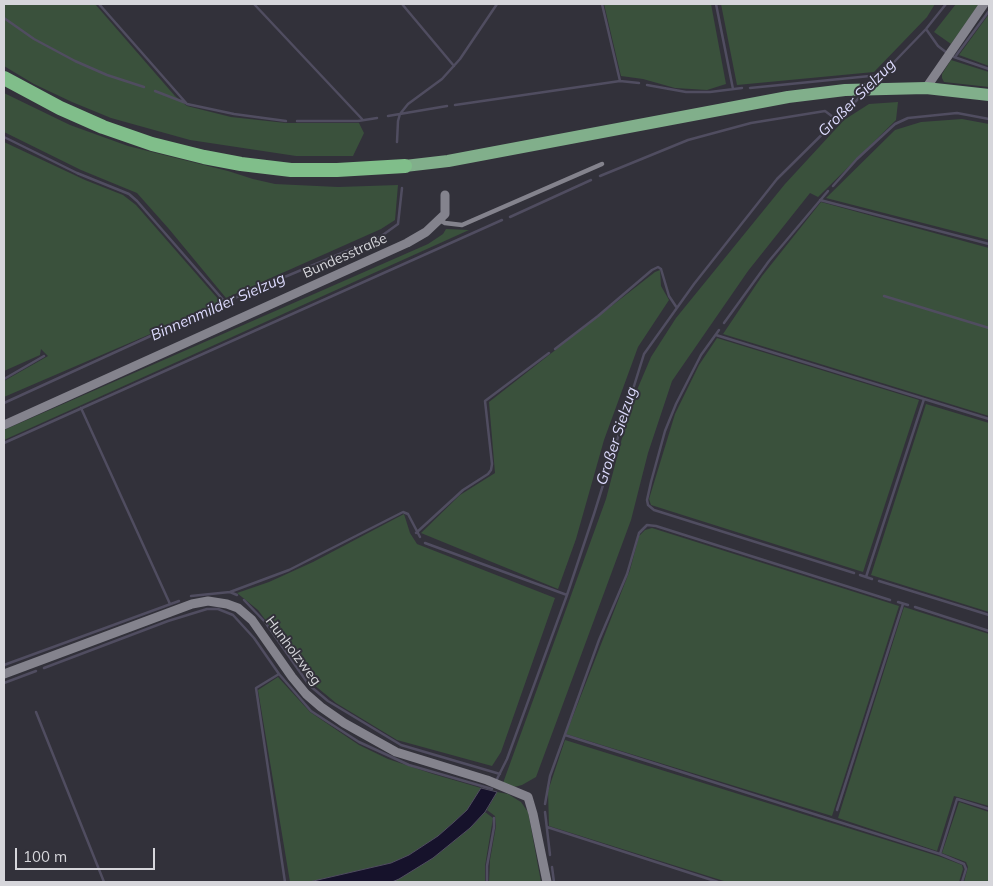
<!DOCTYPE html>
<html>
<head>
<meta charset="utf-8">
<style>
	body { margin:0 }
	#map { position:relative; width:993px; height:886px; overflow:hidden; background:#32313a; font-family:Mulish,sans-serif }
	canvas { display:block }
	.frame { position:absolute; inset:0; border:5px solid #d6d6db; pointer-events:none }
	.scale { position:absolute; left:15px; top:848px; width:140px; height:22px; box-sizing:border-box; border:2px solid #d6d6db; border-top:0; padding-left:6px; font-size:15px; line-height:18px; white-space:nowrap; color:#d6d6db; -webkit-text-stroke:4px #32313a; paint-order:stroke }
</style>
</head>
<body>
<div id="map">
<canvas width="993" height="886"></canvas>
<div class="frame"></div>
<div class="scale">100 m</div>
</div>
<script>
const ctx = document.querySelector('canvas').getContext('2d');
ctx.lineJoin = 'round';
function fill(path, color) { ctx.fillStyle = color; ctx.fill(path, 'evenodd'); }
const poly = rows => new Path2D(rows.map(r => 'M' + r).join(''));
function stroke(path, color, width, dash) { ctx.strokeStyle = color; ctx.lineWidth = width; ctx.lineCap = dash ? 'butt' : 'round'; ctx.setLineDash(dash || []); ctx.stroke(path); }
function write(font, color, halo, rows, align = 'center') {
  ctx.font = font + ' Mulish,sans-serif'; ctx.lineWidth = 4; ctx.setLineDash([]); ctx.textBaseline = 'middle'; ctx.strokeStyle = halo; ctx.fillStyle = color; for (const [text, x, y, turn = 0] of rows) {
    ctx.save(); ctx.translate(x, y); ctx.rotate((+turn || 0) * Math.PI / 180); ctx.textAlign = isNaN(turn) ? turn : align; if (halo) ctx.strokeText(text, 0, 0); ctx.fillText(text, 0, 0); ctx.restore();
  }
}
const green = poly([
	[4,4,95,4,175,96,187,106,231,117,286,123,359,123,364,133,353,156,296,156,190,140,111,118,72,102,34,84,4,66],
	[604,4,711,4,726,84,707,90,675,88,643,79,621,76],
	[721,4,935,4,927,17,874,72,737,85],
	[956,4,979,4,951,44,934,32],
	[989,14,989,66,959,55],
	[951,60,989,72,989,87,944,82,942,78,942,74],
	[4,93,70,125,128,146,228,171,253,179,275,184,338,187,398,185,395,220,381,229,226,298,169,229,137,193,81,170,4,132],
	[898,102,896,120,818,197,810,193,748,271,672,381,648,453,631,520,536,777,522,785,510,788,503,783,606,499,631,404,651,357,676,318,785,184,844,120,869,104],
	[962,119,989,124,989,240,826,198,895,130,921,122],
	[4,142,85,180,123,195,136,205,219,300,218,303,148,335,4,397,4,381,48,356,41,349,40,355,4,371],
	[821,202,989,248,989,416,723,334,762,276],
	[446,229,469,230,4,440,4,430,428,244,443,234],
	[660,270,661,286,669,300,638,347,604,440,576,539,558,589,421,533,460,495,495,473,489,402,655,272],
	[717,338,919,400,863,572,651,505,649,499,675,414,699,365],
	[926,404,989,423,989,612,871,575],
	[404,514,410,533,417,544,555,598,501,752,492,766,397,740,336,703,313,684,258,610,237,593,269,582,313,562],
	[652,528,899,606,832,816,566,734,630,570,639,536,645,530],
	[904,607,989,634,989,806,954,796,937,851,838,818],
	[278,677,310,712,359,745,388,759,433,774,481,788,467,810,454,822,438,836,409,855,391,863,309,882,290,882,258,690],
	[565,740,941,857,962,865,963,869,959,882,727,882,549,826,548,791],
	[497,792,508,794,521,802,528,812,541,882,489,882,490,860,496,826,495,816,487,810],
	[959,802,989,812,989,882,964,882,968,867,966,862,942,853],
	[485,812,493,818,485,866,485,882,392,882,433,858,470,828]
]);
const water = poly([
	[481,788,497,792,485,812,470,828,433,858,399,879,392,882,309,882,391,863,409,855,438,836,454,822,467,810,481,788]
]);
const stream = poly([
	[99,4,187,104,234,114,286,121],
	[254,4,362,119],
	[402,4,454,66],
	[602,4,620,81],
	[716,4,733,89],
	[4,18,34,39,75,61,107,75,144,87],
	[926,29,938,46,947,53],
	[954,57,989,69],
	[955,57,989,11],
	[647,85,686,92,710,92,742,88],
	[871,86,926,29,946,4],
	[750,88,880,75],
	[155,91,186,103],
	[455,105,620,81,639,83],
	[388,116,447,106],
	[297,121,358,121,377,118],
	[4,137,77,173,129,194,137,201,225,302],
	[397,142,398,121,400,114,408,104,442,79,460,59,497,4],
	[600,176,688,140,751,123,825,111,837,120],
	[833,186,857,159,895,124,908,118,957,113,989,119],
	[820,200,989,244],
	[510,217,591,180],
	[884,296,989,328],
	[724,323,769,261,828,191],
	[719,330,701,355,676,404,665,431,651,482,647,500,648,505,654,510,854,573],
	[716,335,989,419],
	[555,349,598,316,652,270,658,267,661,269,669,296,677,308],
	[4,379,44,356],
	[4,403,225,302,380,237,398,224,402,188],
	[81,408,170,604],
	[4,443,502,220],
	[416,533,463,490,488,474,491,470,492,464,485,401,549,353],
	[425,543,567,595],
	[860,575,872,579],
	[866,577,924,399],
	[879,581,989,615],
	[230,592,237,595],
	[191,596,230,592,289,570,403,512,408,514,420,537],
	[244,600,265,622,309,685,328,701,401,745,500,774],
	[898,602,908,605],
	[915,607,989,631],
	[4,665,179,601],
	[44,668,168,621,207,609,218,609,233,615,254,638,279,674],
	[4,683,36,671],
	[36,712,104,882],
	[565,735,940,854,964,864,966,869,962,882],
	[496,781,507,759,567,595,594,514,644,354,694,284,777,179,862,95],
	[545,804,550,776,599,640,627,574,639,533,647,525,656,526,890,600],
	[837,810,903,604],
	[545,812,550,855],
	[547,827,718,882],
	[940,854,957,799,989,809],
	[552,867,554,882],
	[285,882,256,688,279,674,311,711,359,742,409,765,492,789],
	[487,882,487,866,494,827,494,818]
]);
const service = poly([
	[440,220,445,223,462,225,602,164]
]);
const minor = poly([
	[926,88,984,4],
	[4,425,407,243,426,232,445,214,445,195],
	[4,674,192,604,208,601,227,604,238,608,252,620,292,677,306,694,321,707,344,723,396,752,487,780,528,797,533,814,547,882]
]);
const primary = poly([
	[405,166,448,161,788,97,845,90,926,88,989,95]
]);
const trunk = poly([
	[4,78,60,108,103,127,152,144,204,157,241,164,291,170,337,170,405,166]
]);
const streetNames = [
	["Bundesstraße",345,256,-24],
	["Hunholzweg",293,651,53]
];
const waterNames = [
	["Großer Sielzug",857,98,-45],
	["Binnenmilder Sielzug",218,307,-24],
	["Großer Sielzug",617,436,-72]
];
fill(green, '#3a513c');
fill(water, '#16122b');
stroke(water, '#504d60', 1);
stroke(stream, '#504d60', 2.5);
stroke(service, '#84838d', 4.5);
stroke(minor, '#84838d', 9);
stroke(primary, '#81af8b', 12);
stroke(trunk, '#80be8a', 14);
write('14px', '#d6d6db', '#32313a', streetNames);
write('italic 15px', '#dddbfe', '#32313a', waterNames);
</script>
</body>
</html>
